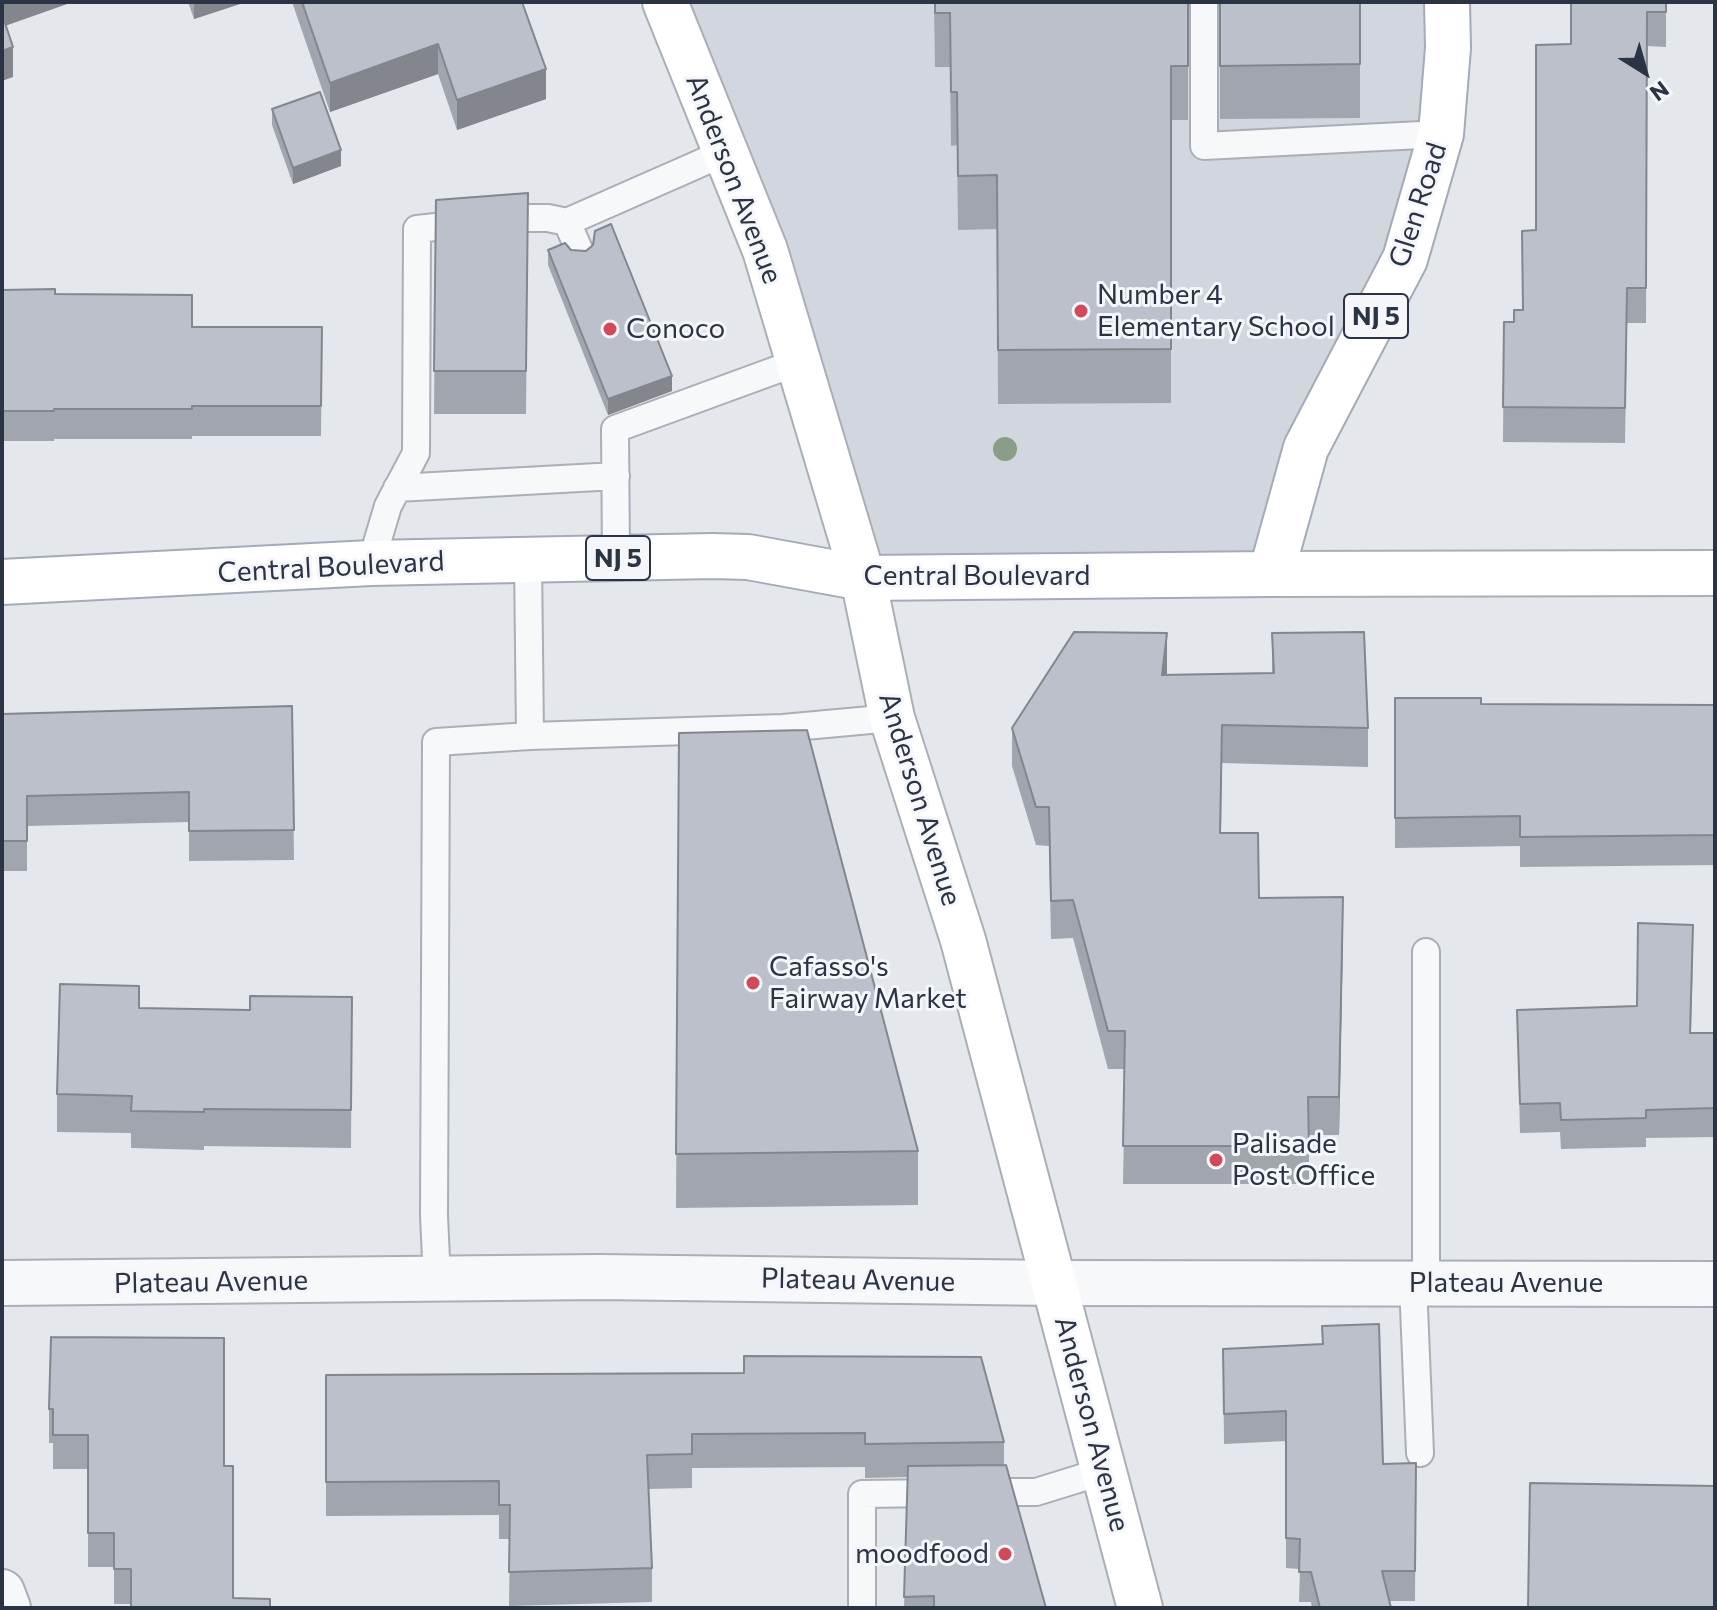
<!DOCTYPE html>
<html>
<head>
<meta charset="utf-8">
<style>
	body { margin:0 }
	#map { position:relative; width:1717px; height:1610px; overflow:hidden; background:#e4e7ec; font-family:Commissioner,sans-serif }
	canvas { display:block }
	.frame { position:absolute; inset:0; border:4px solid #2b3445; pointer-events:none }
	.north { position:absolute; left:1605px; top:32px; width:80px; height:80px; -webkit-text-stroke:6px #f4f6f9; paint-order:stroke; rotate:143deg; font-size:22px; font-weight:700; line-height:32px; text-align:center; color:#2b3445 }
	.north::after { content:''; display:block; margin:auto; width:28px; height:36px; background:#2b3445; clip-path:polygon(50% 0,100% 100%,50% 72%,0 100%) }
</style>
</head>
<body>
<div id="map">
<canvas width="1717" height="1610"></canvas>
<div class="frame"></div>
<div class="north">N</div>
</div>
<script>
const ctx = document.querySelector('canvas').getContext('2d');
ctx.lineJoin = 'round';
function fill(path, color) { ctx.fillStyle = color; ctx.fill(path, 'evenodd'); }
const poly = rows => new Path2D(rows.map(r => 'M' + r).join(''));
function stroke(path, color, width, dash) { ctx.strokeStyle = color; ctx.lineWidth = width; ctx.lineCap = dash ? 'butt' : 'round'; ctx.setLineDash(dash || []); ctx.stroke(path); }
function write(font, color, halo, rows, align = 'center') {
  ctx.font = font + ' Commissioner,sans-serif'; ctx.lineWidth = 6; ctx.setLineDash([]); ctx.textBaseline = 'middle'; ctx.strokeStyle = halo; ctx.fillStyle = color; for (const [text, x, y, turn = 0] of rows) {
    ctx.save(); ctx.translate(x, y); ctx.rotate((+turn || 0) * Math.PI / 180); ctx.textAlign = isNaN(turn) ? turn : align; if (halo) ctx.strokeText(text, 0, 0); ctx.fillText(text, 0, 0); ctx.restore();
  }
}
const built = poly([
	[665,2,1447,2,1441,134,1271,574,863,578]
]);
const service = poly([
	[1204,4,1204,146,1441,134],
	[567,222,580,252],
	[397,488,616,476],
	[616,558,615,429,798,362],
	[528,560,530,736],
	[371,563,388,506,416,453,417,229,520,218,548,218,567,222,726,152],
	[1426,952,1426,1283],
	[437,1280,434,1216,436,742,530,736,783,728,892,718],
	[1413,1283,1420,1453],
	[979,1492,1036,1492,1104,1471],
	[862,1608,862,1494,940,1493]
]);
const minor = poly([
	[2,1283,599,1277,1054,1283,1715,1284],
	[2,1592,8,1608]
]);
const secondary = poly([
	[665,2,765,250,863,578,892,718,963,940,1140,1608],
	[1271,574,1715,573]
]);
const primary = poly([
	[2,582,371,563,713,556,748,557,863,578,1271,574,1306,448,1405,259,1441,134,1448,48,1447,2]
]);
const trees = [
	[1005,449]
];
const wall = poly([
	[188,2,246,2,194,19],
	[292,2,522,2,546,99,457,130,438,74,330,112],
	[934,2,1188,4,1188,120,1171,120,1171,403,998,404,997,229,958,230,957,145,951,146,950,67,935,67],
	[1220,2,1360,2,1360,118,1220,119],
	[1666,2,1666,47,1647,46,1646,323,1627,323,1625,443,1503,442,1504,322,1514,322,1523,310,1571,44],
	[272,109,341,166,293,184,272,125],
	[528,193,526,414,434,414,436,200],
	[548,250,672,391,608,415,548,265],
	[2,290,55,294,192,327,322,327,321,436,192,436,192,439,54,439,54,441,2,441],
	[1272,633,1368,728,1368,767,1222,763,1221,833,1259,898,1343,935,1339,1135,1309,1135,1309,1184,1123,1184,1125,1069,1108,1069,1073,938,1051,939,1049,846,1036,845,1012,766,1012,728,1167,671,1167,675,1272,673],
	[1395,698,1481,704,1715,705,1715,865,1520,867,1520,846,1395,848],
	[292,706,294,860,189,861,189,822,27,826,27,871,2,871,2,714],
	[679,733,918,1151,918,1205,676,1208],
	[1693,953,1691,1033,1715,1033,1715,1137,1646,1138,1646,1147,1561,1149,1560,1132,1520,1133,1517,1010,1637,1006],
	[352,997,351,1148,204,1146,204,1150,131,1148,131,1133,57,1132,57,1094,139,1008,250,1010],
	[1322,1326,1383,1464,1416,1463,1415,1601,1390,1601,1391,1608,1312,1608,1311,1602,1299,1602,1300,1569,1286,1568,1286,1441,1224,1444,1223,1349,1322,1345],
	[224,1338,131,1604,114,1604,114,1567,88,1567,88,1469,53,1469,53,1443,49,1443,49,1409],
	[326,1375,1004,1442,1004,1465,1046,1608,904,1608,908,1477,865,1478,865,1467,692,1468,692,1488,648,1489,652,1568,652,1602,509,1606,510,1539,499,1539,499,1515,326,1516]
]);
const shadedWall = poly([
	[2,2,73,2,2,27],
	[194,2,246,2,194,19],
	[438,44,438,74,330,112,330,83],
	[13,47,13,77,2,81,2,51],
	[546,69,546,99,457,130,457,100],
	[341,150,341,166,293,184,293,168],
	[672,376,672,391,608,415,608,399],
	[1167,633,1167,671,1162,714,1162,675],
	[1343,897,1343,935,1339,1135,1339,1097]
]);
const building = poly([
	[302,2,522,2,546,69,457,100,438,44,330,83,302,2],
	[935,2,1188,2,1188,66,1171,66,1171,349,998,350,997,175,958,176,957,92,951,92,950,13,935,13,935,2],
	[1220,2,1360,2,1360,64,1220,66,1220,2],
	[1571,2,1666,2,1666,12,1647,12,1646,288,1627,288,1625,408,1503,407,1504,322,1514,322,1514,310,1523,310,1522,231,1536,230,1536,45,1571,44,1571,2],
	[2,14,13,47,2,51,2,14],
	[320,92,341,150,293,168,272,109,320,92],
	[528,193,526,371,434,371,436,200,528,193],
	[611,224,672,376,608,399,548,250,565,243,571,250,586,251,593,245,595,231,611,224],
	[55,289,55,294,192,295,192,327,322,327,321,406,192,406,192,409,54,409,54,411,2,411,2,290,55,289],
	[1074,632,1167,633,1162,675,1274,673,1272,633,1364,632,1368,728,1222,725,1220,833,1258,833,1259,898,1343,897,1339,1097,1308,1097,1309,1146,1123,1146,1125,1031,1108,1031,1073,900,1051,901,1049,807,1036,807,1012,728,1074,632],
	[1395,698,1481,698,1481,704,1715,705,1715,835,1520,837,1520,816,1395,818,1395,698],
	[292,706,294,830,189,831,189,792,27,796,27,841,2,841,2,714,292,706],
	[807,730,918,1151,676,1154,679,733,807,730],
	[1638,923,1693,925,1690,1033,1715,1033,1715,1108,1646,1110,1646,1118,1561,1120,1560,1103,1520,1104,1517,1010,1637,1006,1638,923],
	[60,984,139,986,139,1008,250,1010,250,996,352,997,351,1110,204,1109,204,1112,131,1111,132,1096,57,1094,60,984],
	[1379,1324,1383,1464,1416,1463,1415,1571,1382,1571,1391,1608,1320,1608,1311,1572,1299,1572,1300,1539,1286,1538,1286,1411,1224,1414,1223,1349,1323,1344,1322,1326,1379,1324],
	[51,1337,224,1338,224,1466,233,1466,233,1598,270,1599,270,1608,131,1608,131,1569,114,1569,114,1533,88,1533,88,1435,53,1435,53,1409,49,1409,51,1337],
	[744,1356,981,1357,1004,1442,865,1444,865,1433,692,1434,692,1454,647,1455,652,1568,509,1572,510,1505,499,1505,499,1481,326,1482,326,1375,744,1373,744,1356],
	[1006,1465,1046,1608,934,1608,934,1596,904,1597,908,1466,1006,1465],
	[1530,1483,1715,1486,1715,1608,1528,1608,1530,1483]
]);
const markers = [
	[1081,311,8,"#d1495b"],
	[610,329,8,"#d1495b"],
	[753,983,8,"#d1495b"],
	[1216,1160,8,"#d1495b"],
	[1005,1554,8,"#d1495b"]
];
const shields = [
	[1376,316,64],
	[618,558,64]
];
const shieldNames = [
	["NJ 5",1376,316],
	["NJ 5",618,558]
];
const streetNames = [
	["Anderson Avenue",734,179,69],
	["Glen Road",1418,205,-72],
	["Central Boulevard",331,567,-3],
	["Central Boulevard",977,576],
	["Anderson Avenue",920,799,73],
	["Plateau Avenue",858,1280,1],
	["Plateau Avenue",211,1282,-1],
	["Plateau Avenue",1506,1283],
	["Anderson Avenue",1092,1424,75]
];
const poiNames = [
	["Number 4",1097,295],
	["Elementary School",1097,327],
	["Conoco",626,329],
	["Cafasso's",769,967],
	["Fairway Market",769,999],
	["Palisade",1232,1144],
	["Post Office",1232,1176],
	["moodfood",989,1554,"right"]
];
fill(built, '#d2d6de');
stroke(service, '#a9aeb7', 30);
stroke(minor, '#a9aeb7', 48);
stroke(secondary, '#a9aeb7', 48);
stroke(primary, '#a3abb8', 48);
stroke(service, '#f7f8fa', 26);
stroke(minor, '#f7f8fa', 44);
stroke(secondary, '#fff', 44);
stroke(primary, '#fff', 44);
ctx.fillStyle = '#899d89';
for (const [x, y] of trees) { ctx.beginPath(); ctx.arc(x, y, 12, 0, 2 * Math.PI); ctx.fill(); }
fill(wall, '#a1a5ae');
fill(shadedWall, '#83868d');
fill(building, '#bbc0ca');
stroke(building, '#83868d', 2);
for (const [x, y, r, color] of markers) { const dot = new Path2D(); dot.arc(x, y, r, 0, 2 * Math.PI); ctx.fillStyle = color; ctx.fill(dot); stroke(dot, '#f4f6f9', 3); }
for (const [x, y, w] of shields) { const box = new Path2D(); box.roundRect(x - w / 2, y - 22, w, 44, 6); ctx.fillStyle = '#f4f6f9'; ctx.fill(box); stroke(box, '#2b3445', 2); }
write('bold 26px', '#2b3445', null, shieldNames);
write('28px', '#2b3445', '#f4f6f9', streetNames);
write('28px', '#2b3445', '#f4f6f9', poiNames, 'left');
</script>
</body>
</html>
